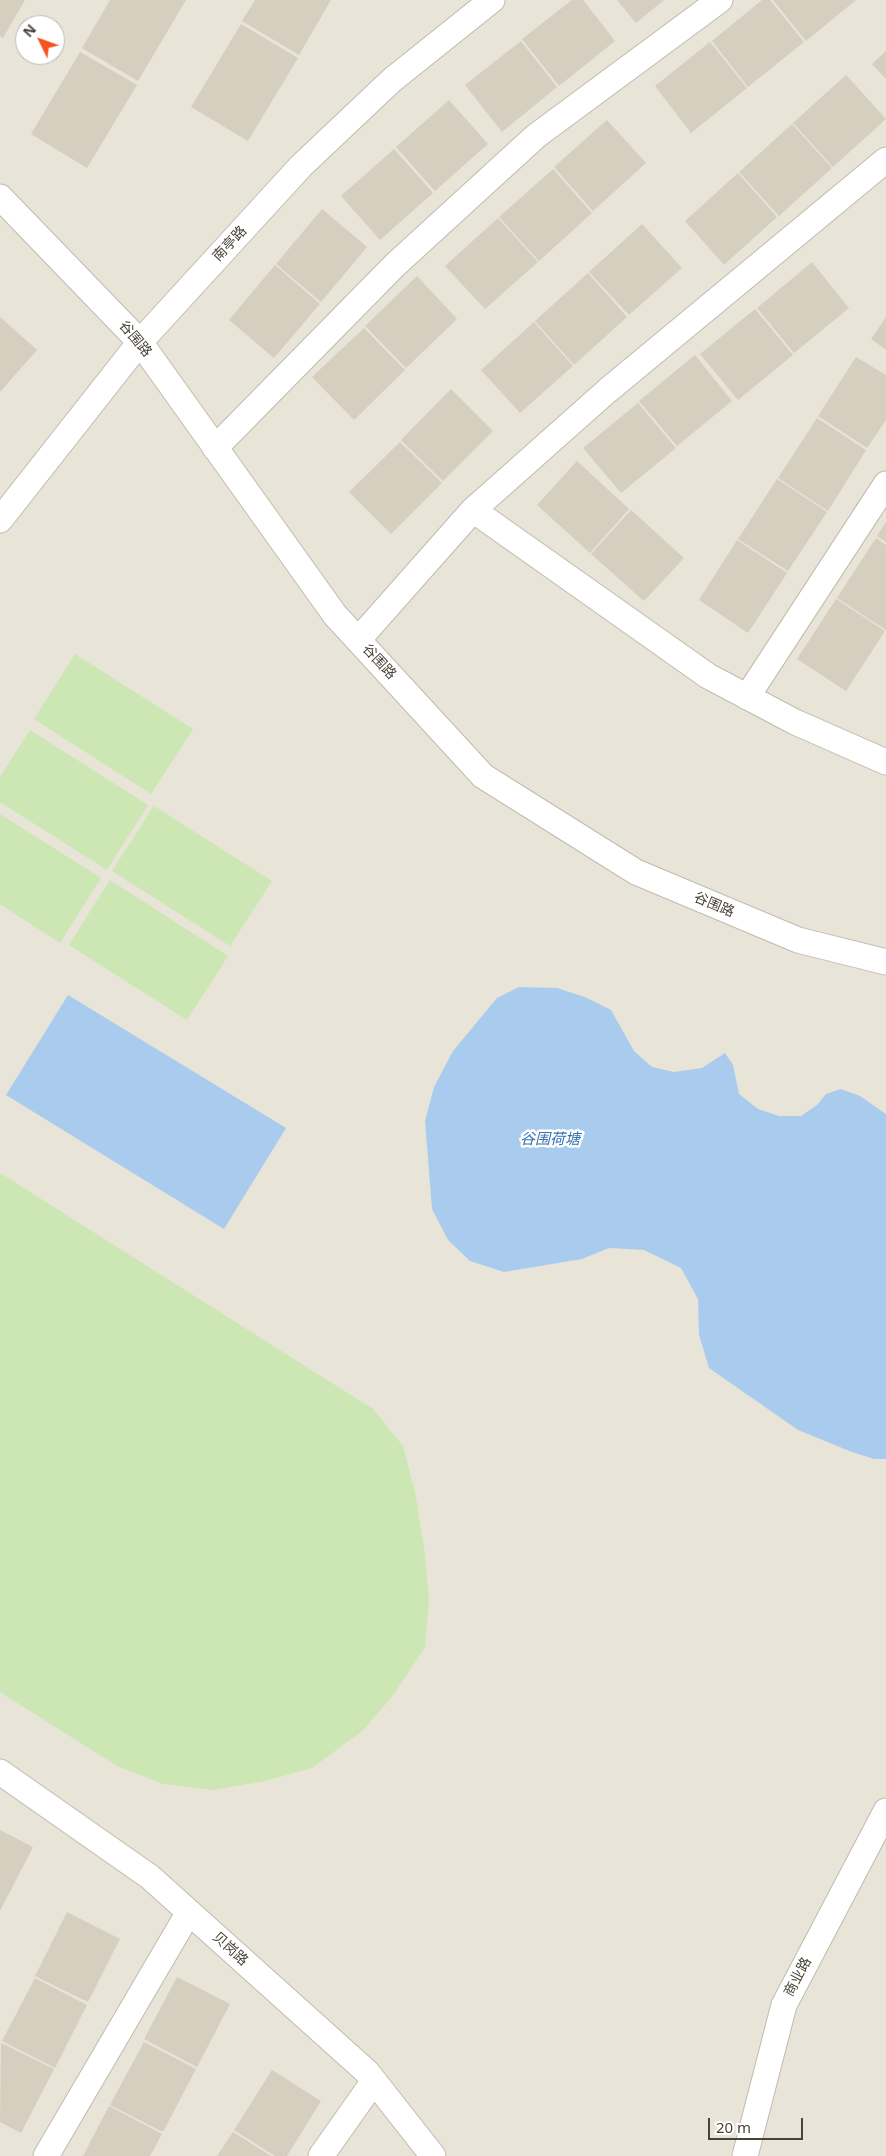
<!DOCTYPE html>
<html>
<head>
<meta charset="utf-8">
<style>
	body { margin:0 }
	#map { position:relative; width:886px; height:2156px; overflow:hidden; background:#f4f2ea; font-family:"Noto Sans",sans-serif }
	canvas { display:block }
	.north { position:absolute; left:15px; top:15px; width:50px; height:50px; box-sizing:border-box; background:#fff; border:1px solid #b6b4af; border-radius:50%; rotate:312deg; font-size:14px; font-weight:700; line-height:20px; text-align:center; color:#484338 }
	.north::after { content:''; display:block; margin:auto; width:18px; height:22px; background:#f35422; clip-path:polygon(50% 0,100% 100%,50% 72%,0 100%) }
	.scale { position:absolute; left:708px; top:2118px; width:95px; height:22px; box-sizing:border-box; border:2px solid #484338; border-top:0; padding-left:6px; font-size:15px; line-height:18px; white-space:nowrap; color:#484338; -webkit-text-stroke:4px #fff; paint-order:stroke }
</style>
</head>
<body>
<div id="map">
<canvas width="886" height="2156"></canvas>
<div class="north">N</div>
<div class="scale">20 m</div>
</div>
<script>
const ctx = document.querySelector('canvas').getContext('2d');
ctx.lineJoin = 'round';
function fill(path, color) { ctx.fillStyle = color; ctx.fill(path, 'evenodd'); }
const poly = rows => new Path2D(rows.map(r => 'M' + r).join(''));
function stroke(path, color, width, dash) { ctx.strokeStyle = color; ctx.lineWidth = width; ctx.lineCap = dash ? 'butt' : 'round'; ctx.setLineDash(dash || []); ctx.stroke(path); }
function write(font, color, halo, rows, align = 'center') {
  ctx.font = font + ' "Noto Sans","Noto Sans SC",sans-serif'; ctx.lineWidth = 5; ctx.setLineDash([]); ctx.textBaseline = 'middle'; ctx.strokeStyle = halo; ctx.fillStyle = color; for (const [text, x, y, turn = 0] of rows) {
    ctx.save(); ctx.translate(x, y); ctx.rotate((+turn || 0) * Math.PI / 180); ctx.textAlign = isNaN(turn) ? turn : align; if (halo) ctx.strokeText(text, 0, 0); ctx.fillText(text, 0, 0); ctx.restore();
  }
}
const residential = poly([
	[0,0,886,0,886,2156,0,2156],
	[25,25,55,25,55,55,25,55]
]);
const green = poly([
	[75,654,193,729,151,794,34,719],
	[30,730,148,805,107,870,0,802,0,777],
	[154,806,272,881,230,946,112,871],
	[0,814,101,878,60,943,0,904],
	[110,880,228,956,187,1020,69,945],
	[0,1173,373,1409,403,1446,415,1492,424,1547,429,1600,425,1647,392,1697,362,1731,312,1768,265,1781,213,1790,163,1784,117,1766,0,1692]
]);
const water = poly([
	[519,987,557,988,585,997,611,1010,634,1051,652,1067,674,1072,702,1068,725,1053,733,1065,739,1094,758,1109,779,1116,801,1116,817,1105,826,1094,841,1089,860,1096,886,1114,886,1459,874,1459,852,1452,798,1430,709,1368,699,1335,698,1299,681,1268,644,1250,609,1248,582,1259,504,1272,470,1261,448,1240,432,1209,425,1121,434,1087,453,1051,497,998],
	[68,995,286,1128,224,1229,6,1095]
]);
const building = poly([
	[0,0,25,0,3,38,0,36],
	[110,0,186,0,138,81,82,48],
	[255,0,331,0,299,55,242,21],
	[572,0,583,0,615,41,559,86,522,39],
	[617,0,664,0,636,23],
	[762,0,770,0,804,42,748,87,712,41],
	[773,0,856,0,806,41],
	[241,24,298,58,248,141,191,107],
	[521,41,557,87,502,132,465,85],
	[710,42,747,88,691,133,655,86],
	[886,51,886,79,872,64],
	[80,52,137,85,87,168,31,134],
	[846,75,886,119,833,167,793,123],
	[449,100,488,144,435,191,396,147],
	[607,120,646,163,593,211,554,167],
	[792,124,832,168,779,216,739,172],
	[394,149,433,193,380,240,341,196],
	[553,169,592,213,539,261,499,217],
	[738,173,777,217,724,265,685,221],
	[322,209,367,247,321,302,276,264],
	[498,218,538,262,485,309,445,266],
	[642,224,682,268,629,315,589,272],
	[812,262,849,308,794,353,757,308],
	[275,265,320,304,274,358,229,320],
	[588,273,627,317,574,365,535,321],
	[417,276,457,319,406,368,365,326],
	[755,309,793,355,738,400,700,354],
	[0,317,37,350,0,392],
	[886,317,886,350,871,339],
	[534,322,573,366,520,413,481,370],
	[364,328,405,370,354,420,312,377],
	[695,355,732,401,677,446,639,401],
	[856,357,886,375,886,420,867,448,818,416],
	[451,389,493,431,443,481,401,440],
	[638,403,676,448,621,493,583,448],
	[817,418,866,450,828,511,778,478],
	[400,442,442,483,391,534,349,492],
	[577,461,629,509,590,553,537,505],
	[777,479,827,512,788,571,738,539],
	[631,510,684,558,644,601,591,554],
	[886,522,886,542,877,536],
	[876,538,886,545,886,630,837,598],
	[737,540,787,573,748,633,699,600],
	[836,599,885,631,846,691,797,659],
	[0,1830,33,1847,0,1911],
	[67,1912,120,1939,88,2002,35,1976],
	[177,1977,230,2004,197,2067,144,2039],
	[35,1978,87,2005,55,2068,2,2041],
	[144,2042,196,2069,163,2132,110,2105],
	[1,2043,54,2069,21,2133,0,2122],
	[272,2070,321,2101,287,2156,275,2156,234,2130],
	[109,2106,162,2134,150,2156,83,2156],
	[233,2132,271,2156,217,2156]
]);
const minor = poly([
	[0,197,140,342,335,615,483,776,636,872,798,940,886,962],
	[215,448,395,265,536,136,720,0],
	[473,510,708,676,795,722,886,762],
	[0,520,140,342,301,166,392,80,492,0],
	[358,640,473,510,607,391,886,160],
	[747,697,886,484],
	[0,1772,150,1877,367,2072,433,2156],
	[46,2156,189,1912],
	[321,2156,374,2081],
	[745,2156,784,2005,886,1811]
]);
const streetNames = [
	["南亭路",230,244,-47],
	["谷围路",135,339,50],
	["谷围路",379,662,47],
	["谷围路",714,905,23],
	["贝岗路",230,1949,42],
	["商业路",798,1977,-62]
];
const waterNames = [
	["谷围荷塘",550,1140]
];
fill(residential, '#e8e4d8');
fill(green, '#cce7b4');
fill(water, '#a9ccee');
fill(building, '#d6cfc0');
stroke(minor, '#c0bbad', 27);
stroke(minor, '#fff', 25);
write('14px', '#484338', '#fff', streetNames);
write('italic 15px', '#3472b2', '#fff', waterNames);
</script>
</body>
</html>
